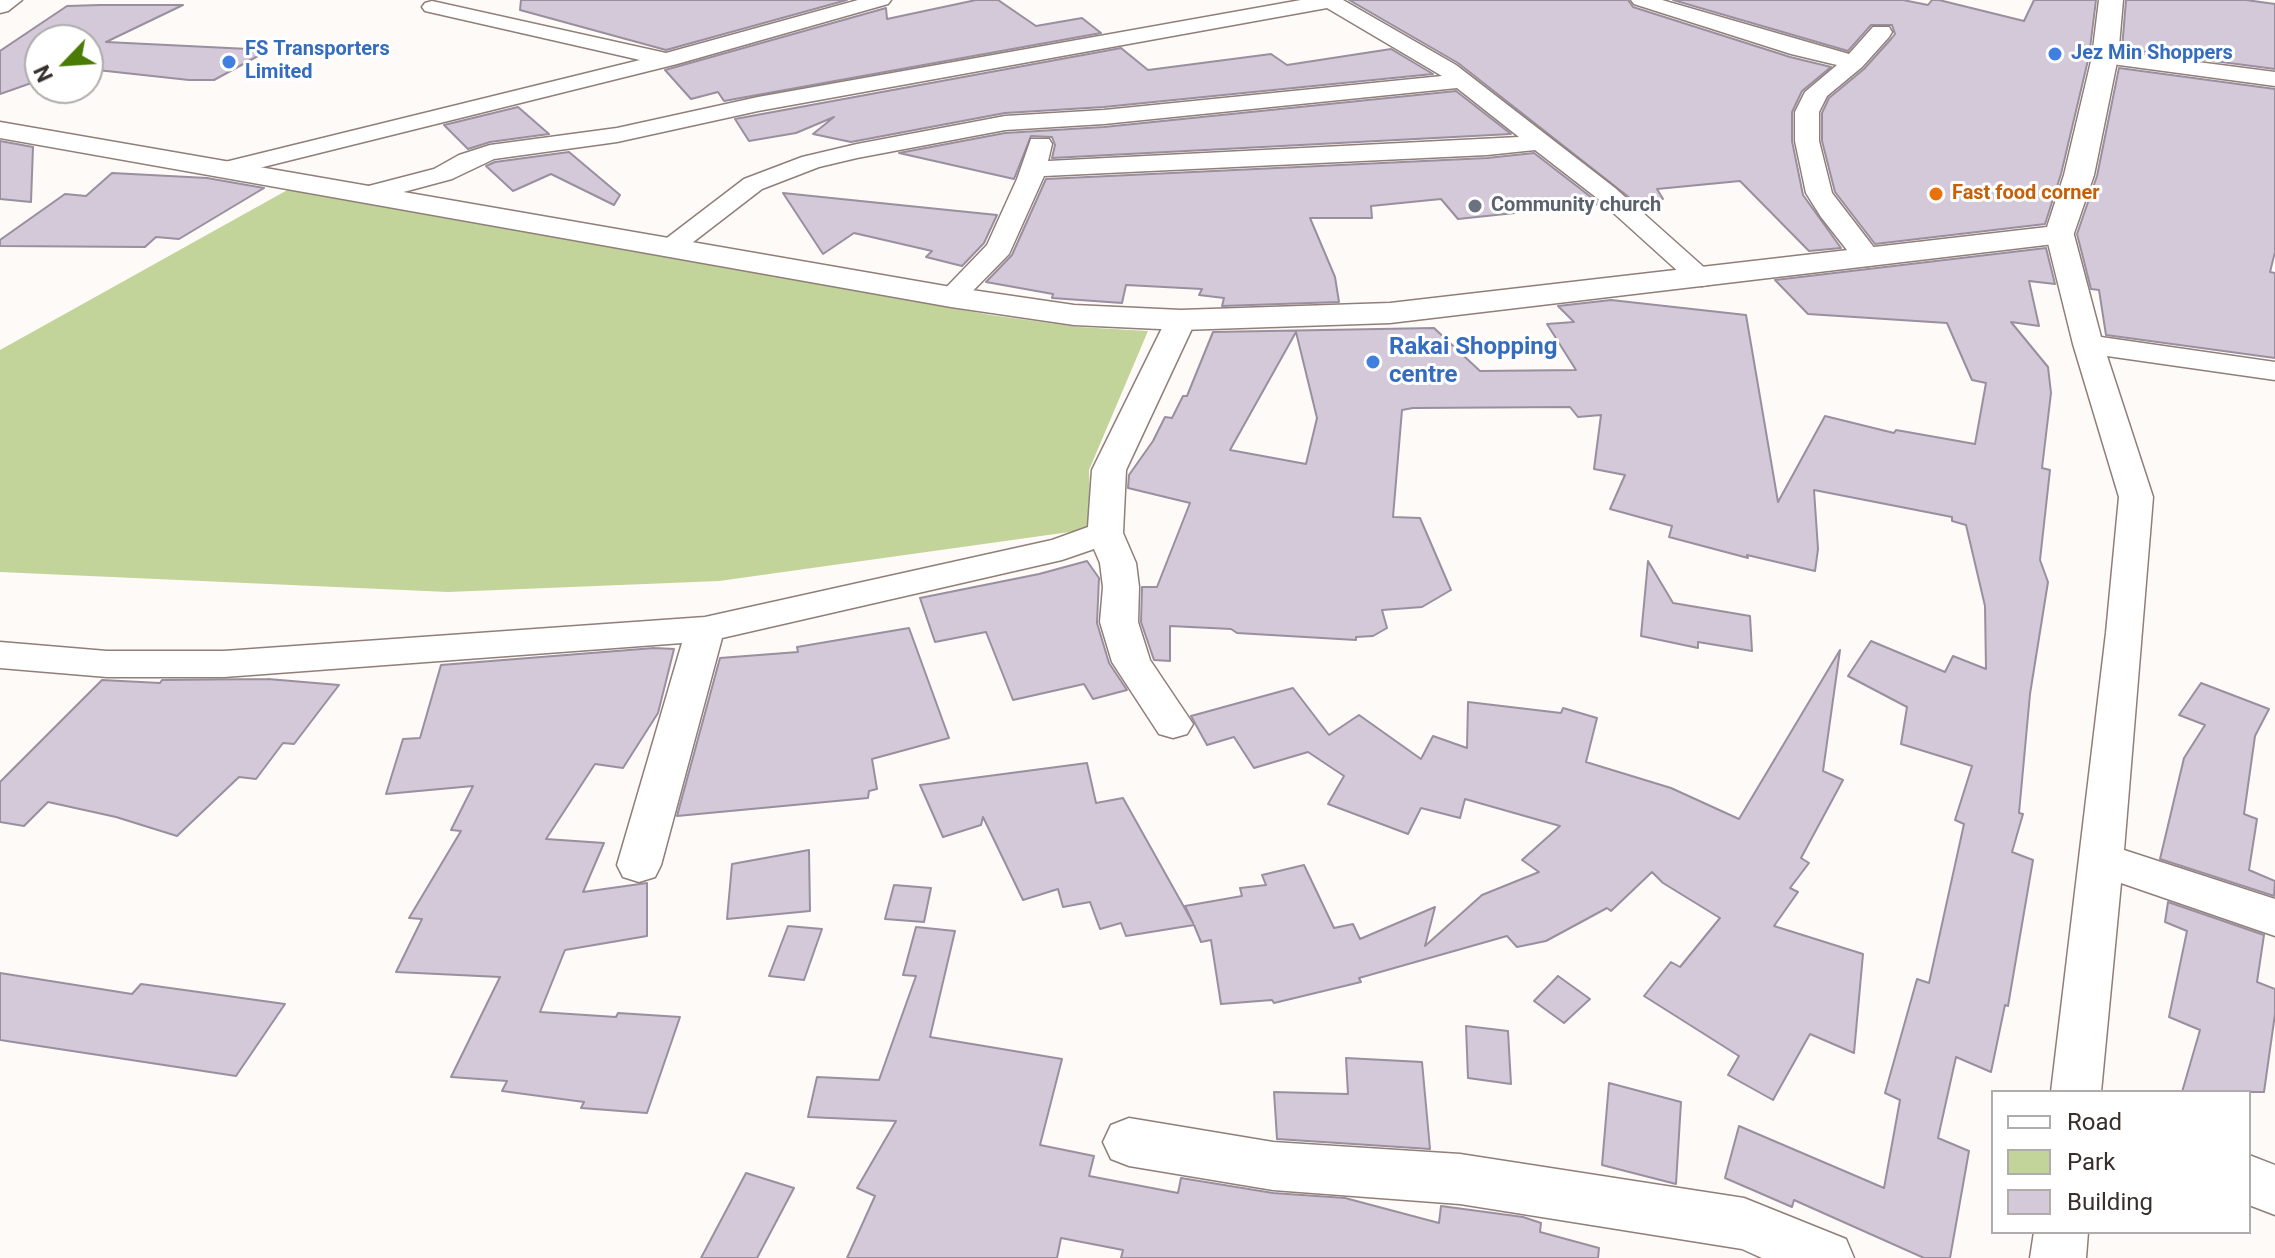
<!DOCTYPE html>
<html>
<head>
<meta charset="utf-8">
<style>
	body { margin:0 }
	#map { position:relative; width:2275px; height:1258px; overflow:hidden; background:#fefaf8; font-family:Roboto,sans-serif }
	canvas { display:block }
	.legend { position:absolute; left:1991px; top:1090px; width:260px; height:144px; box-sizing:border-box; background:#fff; border:2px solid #afacab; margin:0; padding:10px 14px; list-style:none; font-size:24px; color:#372f2c }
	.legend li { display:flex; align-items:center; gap:16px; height:40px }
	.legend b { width:40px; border:2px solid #afacab }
	.north { position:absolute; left:24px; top:24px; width:80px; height:80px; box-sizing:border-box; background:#fff; border:2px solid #afacab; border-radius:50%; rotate:245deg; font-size:22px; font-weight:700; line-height:32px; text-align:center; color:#372f2c }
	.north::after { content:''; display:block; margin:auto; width:28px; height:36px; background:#4a7b05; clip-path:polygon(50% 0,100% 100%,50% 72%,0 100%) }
</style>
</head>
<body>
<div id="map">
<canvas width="2275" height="1258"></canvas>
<ul class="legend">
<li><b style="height:10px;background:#fff"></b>Road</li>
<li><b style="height:22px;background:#c2d499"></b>Park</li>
<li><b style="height:22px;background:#d3c9d8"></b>Building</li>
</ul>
<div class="north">N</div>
</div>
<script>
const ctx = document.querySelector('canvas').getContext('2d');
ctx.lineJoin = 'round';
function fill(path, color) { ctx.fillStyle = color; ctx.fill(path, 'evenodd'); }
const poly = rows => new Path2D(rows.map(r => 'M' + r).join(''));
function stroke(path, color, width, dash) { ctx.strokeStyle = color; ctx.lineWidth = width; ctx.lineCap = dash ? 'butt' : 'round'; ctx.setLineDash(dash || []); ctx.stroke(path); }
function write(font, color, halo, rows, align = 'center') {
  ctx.font = font + ' Roboto,sans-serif'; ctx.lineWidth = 6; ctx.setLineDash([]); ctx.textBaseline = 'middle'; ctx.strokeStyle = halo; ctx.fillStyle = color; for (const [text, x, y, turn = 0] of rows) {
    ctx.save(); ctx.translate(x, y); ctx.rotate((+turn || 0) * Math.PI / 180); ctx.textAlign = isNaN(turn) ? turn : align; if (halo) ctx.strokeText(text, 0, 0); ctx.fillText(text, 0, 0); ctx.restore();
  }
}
const green = poly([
	[291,188,991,315,1079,327,1148,331,1089,470,1091,529,719,581,448,592,0,572,0,350]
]);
const building = poly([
	[521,0,847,0,666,50,520,10,521,0],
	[976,0,998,0,1036,26,1082,18,1101,33,724,101,718,92,691,99,665,70,886,8,887,19,976,0],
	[1349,0,1628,0,1633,7,1790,57,1831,67,1802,91,1792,112,1792,141,1803,195,1841,248,1809,251,1740,181,1657,189,1663,199,1635,202,1458,63,1349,0],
	[1673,0,1903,0,1928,5,1932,0,1939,0,2024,21,2034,0,2096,0,2089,56,2061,174,2045,224,1875,244,1835,192,1822,141,1822,113,1829,98,1864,69,1891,39,1895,34,1892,25,1871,25,1848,51,1673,0],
	[2126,0,2246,0,2275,4,2275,69,2122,49,2126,0],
	[100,5,183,5,106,42,269,50,214,80,189,80,88,69,88,40,40,40,40,80,0,94,0,51,67,6,100,5],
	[1121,48,1148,70,1271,54,1287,65,1391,49,1433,74,1104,107,1005,113,851,142,813,134,834,117,796,133,749,141,735,119,1121,48],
	[2119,68,2275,89,2275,252,2270,272,2275,273,2275,358,2106,335,2099,290,2091,289,2077,234,2097,176,2119,68],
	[1456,91,1511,134,1052,158,1055,145,1052,137,1031,136,1014,179,899,153,1005,133,1104,127,1456,91],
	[518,107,549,134,490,142,468,149,444,125,518,107],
	[0,141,33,147,31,202,0,199,0,141],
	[569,152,620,195,614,205,551,174,513,191,486,166,495,162,569,152],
	[1534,153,1600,204,1458,219,1441,199,1371,206,1372,218,1310,218,1335,277,1339,302,1222,306,1224,298,1199,295,1202,289,1126,285,1122,303,1052,298,1053,294,986,282,1012,255,1046,179,1487,158,1534,153],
	[112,173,207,178,264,188,179,239,156,237,145,247,0,246,0,240,65,194,86,196,112,173],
	[783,193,909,206,997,215,984,243,962,266,926,257,932,251,854,233,823,254,783,193],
	[2046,248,2055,284,2029,281,2039,326,2011,322,2048,367,2051,393,2042,468,2050,470,2040,560,2048,582,2030,694,2019,813,2023,814,2012,852,2033,860,2008,1006,2005,1005,1991,1072,1956,1057,1938,1138,1969,1151,1950,1258,1924,1258,1794,1200,1792,1207,1725,1178,1739,1126,1884,1188,1900,1100,1885,1093,1917,979,1929,983,1964,824,1955,820,1972,766,1901,744,1907,707,1848,676,1871,641,1945,672,1953,656,1986,669,1985,606,1966,525,1952,521,1952,517,1814,490,1818,549,1815,571,1747,555,1748,558,1669,537,1672,526,1610,509,1625,475,1594,469,1601,415,1578,417,1570,407,1413,408,1402,410,1393,517,1420,518,1451,590,1422,607,1382,610,1387,628,1373,636,1356,637,1356,640,1237,633,1231,629,1170,626,1170,661,1154,660,1141,622,1142,587,1157,587,1190,503,1128,488,1129,475,1153,441,1165,417,1172,418,1183,396,1187,396,1213,332,1434,328,1480,371,1576,370,1547,324,1574,322,1558,306,1611,300,1746,315,1778,502,1825,416,1894,433,1896,430,1975,444,1986,383,1972,380,1947,323,1808,314,1775,280,2046,248],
	[1296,332,1317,418,1306,464,1230,450,1296,332],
	[1087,561,1099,578,1097,623,1109,663,1127,690,1093,699,1084,684,1013,700,986,632,935,642,920,598,1039,574,1087,561],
	[1648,561,1673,603,1750,616,1752,651,1698,642,1698,648,1641,636,1648,561],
	[909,628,949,738,872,759,877,789,869,791,868,798,677,816,720,658,798,652,797,647,909,628],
	[654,648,674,649,658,713,623,768,595,764,546,839,604,843,583,892,647,883,647,936,565,950,540,1012,616,1017,618,1013,680,1017,647,1113,581,1108,584,1102,502,1091,507,1081,451,1077,500,977,396,972,422,919,409,918,461,831,451,830,473,786,386,794,403,739,420,738,441,665,654,648],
	[1840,650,1823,771,1843,780,1801,858,1809,863,1790,888,1798,892,1774,926,1863,954,1854,1053,1810,1034,1773,1100,1728,1075,1739,1056,1644,996,1671,962,1680,967,1720,918,1663,883,1652,872,1611,911,1607,908,1546,941,1517,947,1507,936,1359,978,1361,982,1274,1003,1272,1000,1221,1004,1211,940,1201,942,1194,925,1126,936,1121,923,1100,929,1090,902,1063,907,1058,889,1023,900,983,817,981,825,943,837,920,785,1087,763,1096,803,1123,798,1193,923,1185,906,1242,896,1240,888,1266,885,1262,875,1304,865,1334,928,1353,924,1360,939,1435,907,1425,946,1482,895,1539,872,1522,860,1560,826,1465,799,1460,818,1421,808,1408,834,1328,804,1344,776,1308,752,1254,768,1234,737,1207,745,1191,716,1293,688,1329,735,1359,715,1421,759,1433,736,1467,748,1468,702,1561,713,1563,708,1597,718,1586,762,1671,788,1739,819,1840,650],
	[268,679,339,685,294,744,283,743,256,779,239,777,177,836,116,817,48,802,24,826,0,822,0,782,102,680,160,683,162,680,268,679],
	[2201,683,2269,709,2255,736,2244,814,2257,819,2249,870,2275,881,2274,896,2160,859,2184,758,2205,725,2179,715,2201,683],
	[809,850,810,911,727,919,732,864,809,850],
	[894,885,931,888,924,922,885,919,894,885],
	[2168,902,2264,935,2257,982,2275,989,2275,1014,2264,1092,2182,1092,2200,1030,2169,1017,2187,931,2165,922,2168,902],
	[788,926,822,929,804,980,769,976,788,926],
	[916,927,955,931,930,1037,1062,1059,1040,1145,1094,1156,1089,1176,1178,1193,1181,1178,1273,1193,1345,1198,1439,1223,1441,1206,1523,1217,1541,1223,1540,1232,1599,1248,1598,1258,1121,1258,1123,1250,1061,1238,1057,1258,847,1258,875,1196,857,1188,896,1121,808,1117,817,1077,879,1080,916,976,903,975,916,927],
	[0,973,132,994,141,984,285,1004,236,1076,0,1040,0,973],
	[1558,976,1590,999,1564,1023,1534,1001,1558,976],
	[1466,1026,1508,1031,1511,1084,1468,1078,1466,1026],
	[1346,1058,1422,1062,1430,1149,1277,1139,1274,1092,1348,1094,1346,1058],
	[1609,1083,1681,1102,1676,1184,1602,1165,1609,1083],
	[746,1173,794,1188,757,1258,701,1258,746,1173]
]);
const street = poly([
	[858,0,891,0,888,4,677,64,239,173,221,173,217,168,221,163,640,60,425,11,422,7,425,3,432,1,666,53,858,0],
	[1301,0,1343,0,1456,65,1615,188,1716,278,1712,284,1702,286,1692,284,1597,198,1535,150,1487,155,1044,176,1009,254,961,303,951,306,941,303,937,297,987,245,1017,179,1031,139,1049,139,1052,144,1048,161,1519,137,1457,88,1104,124,1005,130,857,158,819,167,762,189,679,253,669,255,659,253,655,247,744,179,802,157,857,144,1005,116,1104,110,1442,76,1327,8,758,111,617,142,494,159,452,179,370,201,361,198,357,193,361,188,434,169,459,155,490,145,617,128,758,97,1301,0],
	[1631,0,1662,0,1849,54,1873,27,1889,27,1892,32,1889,37,1862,67,1827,96,1819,112,1819,141,1832,193,1882,258,1878,264,1868,266,1858,264,1821,217,1806,193,1795,141,1795,112,1805,92,1837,65,1791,54,1634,4,1631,0],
	[2105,50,2275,72,2275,86,2097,62,2094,57,2105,50],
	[2060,227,2070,229,2074,235,2101,337,2275,362,2275,380,2107,356,2153,497,2124,850,2275,899,2275,936,2121,883,2101,1092,2051,1092,2106,633,2119,497,2073,344,2046,235,2050,229,2060,227],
	[1181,311,1191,314,1196,320,1126,470,1123,533,1136,563,1139,587,1138,622,1150,660,1193,724,1187,734,1173,738,1159,734,1112,662,1100,622,1103,587,1100,563,1094,549,1062,560,722,638,661,865,655,877,639,882,623,877,617,865,682,643,224,677,107,677,0,668,0,642,107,651,224,651,705,617,1052,540,1088,527,1092,470,1166,320,1171,314,1181,311],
	[1129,1118,1273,1142,1460,1154,1744,1198,1846,1239,1854,1258,1762,1258,1742,1249,1460,1204,1273,1190,1129,1166,1111,1159,1103,1142,1111,1125,1129,1118],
	[2249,1155,2275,1165,2275,1215,2249,1205,2249,1155],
	[2034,1232,2088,1232,2086,1258,2030,1258,2034,1232]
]);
const secondary = poly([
	[0,0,22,0,8,11,0,13,0,0],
	[2099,0,2123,0,2118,57,2094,175,2071,242,1390,323,1181,330,1074,325,951,307,0,138,0,122,951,287,1074,305,1181,310,1390,303,2047,227,2064,175,2092,57,2099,0]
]);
const markers = [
	[2055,54,8,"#3f7fe0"],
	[229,62,8,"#3f7fe0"],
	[1936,194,8,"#e8710a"],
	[1475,206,8,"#6b7280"],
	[1373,362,8,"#3f7fe0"]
];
const farShopnames = [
	["FS Transporters",245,50],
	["Limited",245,73],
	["Jez Min Shoppers",2071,54]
];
const farFoodnames = [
	["Fast food corner",1952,194]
];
const farWorshipnames = [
	["Community church",1491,206]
];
const shopNames = [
	["Rakai Shopping",1389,348],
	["centre",1389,376]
];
fill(green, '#c2d499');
fill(building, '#d3c9d8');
stroke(building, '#998f9e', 2);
stroke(street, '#907e78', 3);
stroke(secondary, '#907e78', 3);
fill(street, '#fff');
fill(secondary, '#fff');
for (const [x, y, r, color] of markers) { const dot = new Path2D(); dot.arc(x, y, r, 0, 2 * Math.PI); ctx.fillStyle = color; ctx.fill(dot); stroke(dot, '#fff', 3); }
write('bold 20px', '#366cbe', '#fff', farShopnames, 'left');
write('bold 20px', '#c56008', '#fff', farFoodnames, 'left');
write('bold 20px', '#5b616d', '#fff', farWorshipnames, 'left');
write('bold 24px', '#366cbe', '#fff', shopNames, 'left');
</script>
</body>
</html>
